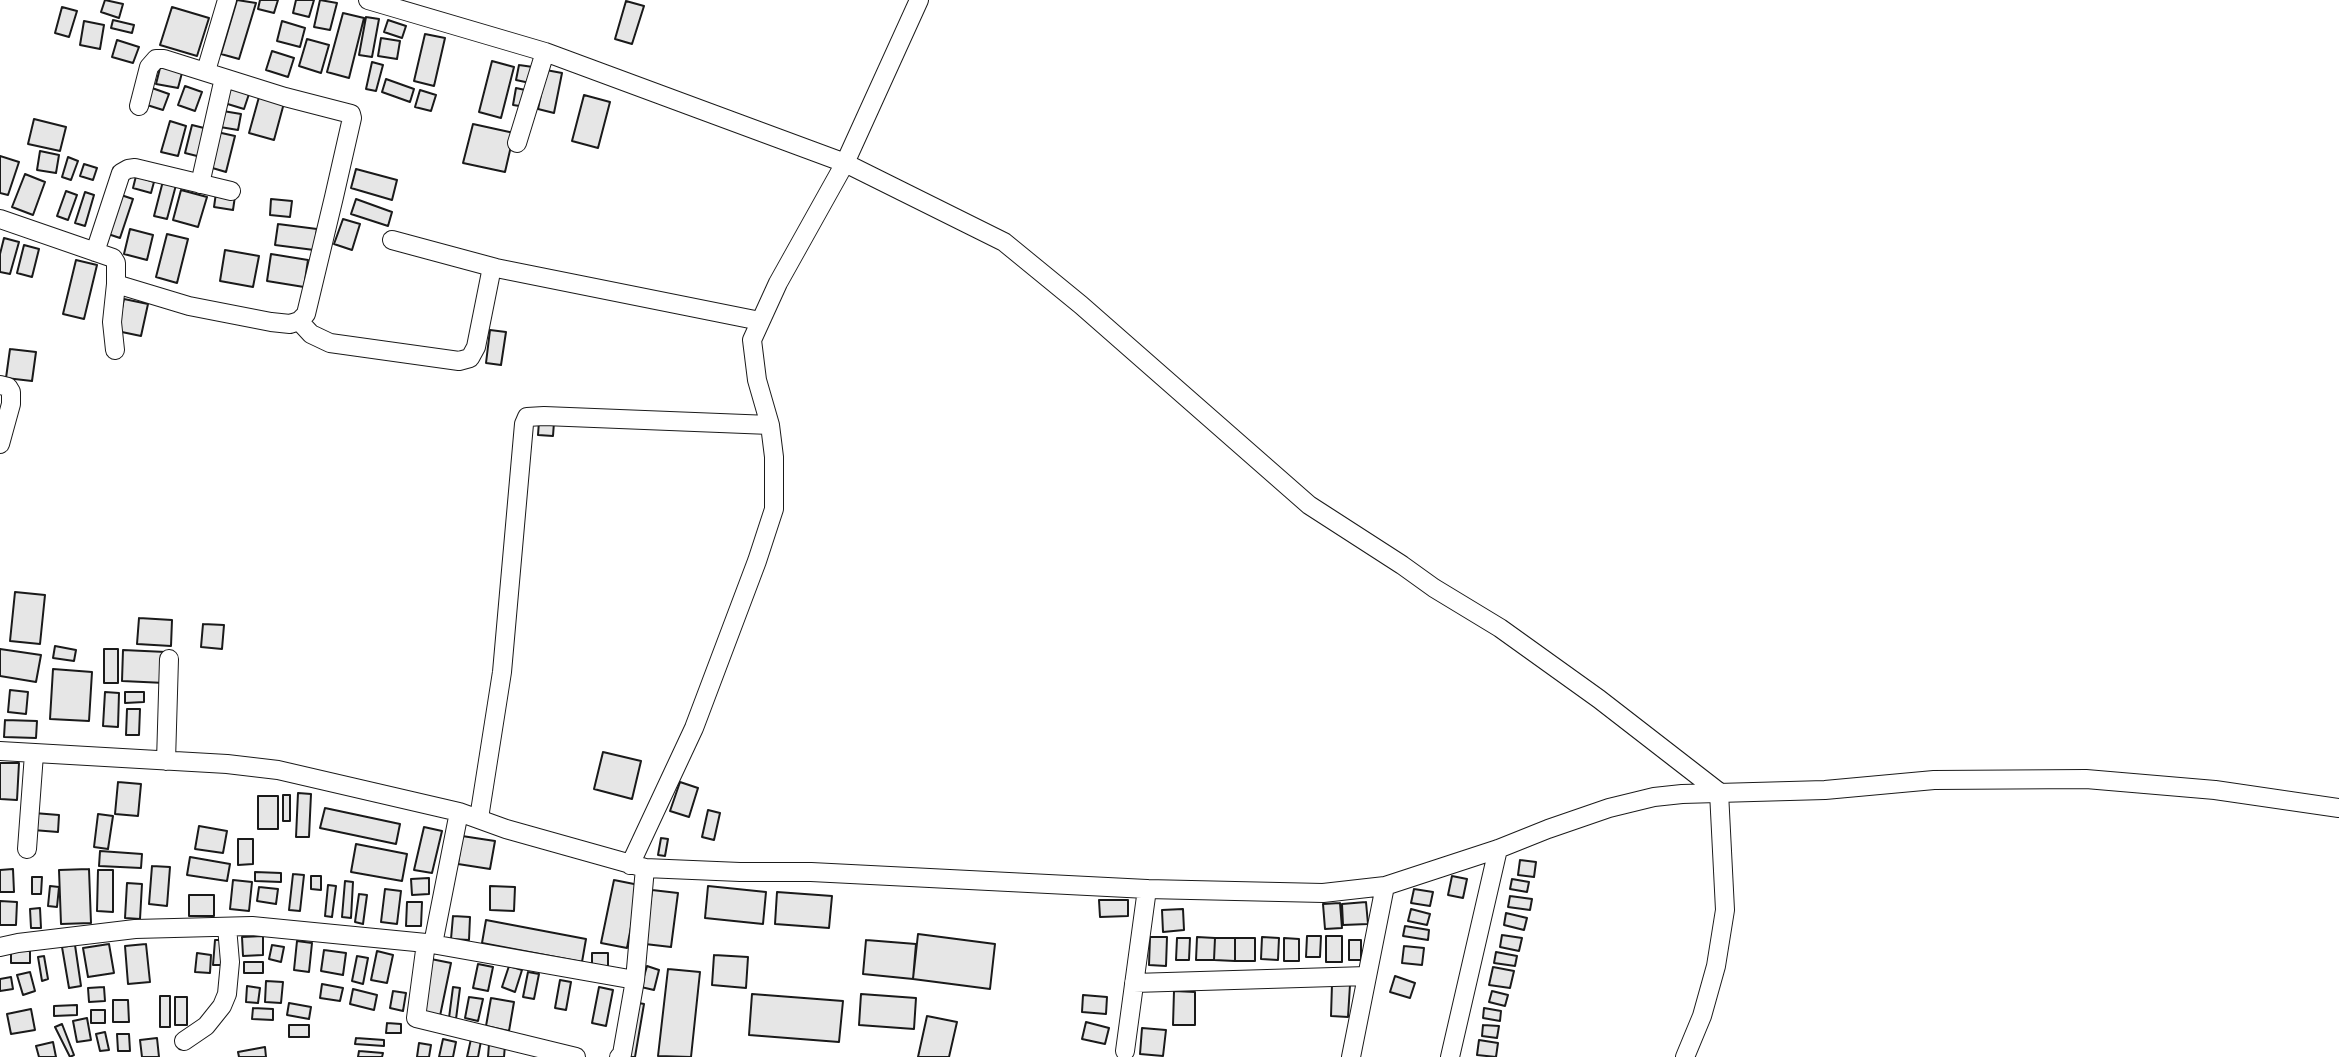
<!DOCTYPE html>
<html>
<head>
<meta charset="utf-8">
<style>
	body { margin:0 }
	canvas { display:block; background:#fff }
</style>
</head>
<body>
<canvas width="2339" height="1057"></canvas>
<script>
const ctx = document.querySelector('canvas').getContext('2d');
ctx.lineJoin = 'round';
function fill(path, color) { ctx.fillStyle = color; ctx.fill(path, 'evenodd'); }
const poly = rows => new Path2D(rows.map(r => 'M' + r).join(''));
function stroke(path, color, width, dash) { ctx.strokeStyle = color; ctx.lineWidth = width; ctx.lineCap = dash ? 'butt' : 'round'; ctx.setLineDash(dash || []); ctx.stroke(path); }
const building = poly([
	[105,0,123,4,119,18,101,12,105,0],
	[237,0,256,3,239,59,221,54,237,0],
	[260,0,278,0,274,13,258,9,260,0],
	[296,0,314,0,309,17,293,13,296,0],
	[320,0,337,3,330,30,314,27,320,0],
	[626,1,644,6,632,44,615,39,626,1],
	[62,7,77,11,69,37,55,33,62,7],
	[172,7,209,18,197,56,160,45,172,7],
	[343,13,364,18,349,78,327,72,343,13],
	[366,17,379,19,372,57,359,55,366,17],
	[113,20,134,25,132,33,111,28,113,20],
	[388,20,406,26,402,38,384,32,388,20],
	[84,21,104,25,100,49,80,45,84,21],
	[282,21,305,28,300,47,277,41,282,21],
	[425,34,445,38,434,86,414,81,425,34],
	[381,38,400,41,397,59,378,56,381,38],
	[307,39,329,45,321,73,299,66,307,39],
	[117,40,139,47,133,63,112,57,117,40],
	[272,51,294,58,288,77,266,70,272,51],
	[492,61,514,67,501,118,479,112,492,61],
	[372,62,383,65,376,91,366,89,372,62],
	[161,64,183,69,178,88,156,84,161,64],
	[519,65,533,67,530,83,516,80,519,65],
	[546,70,562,73,554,113,538,109,546,70],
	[386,79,414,89,410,102,382,92,386,79],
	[227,84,250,91,244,109,221,102,227,84],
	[185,86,202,92,195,111,178,105,185,86],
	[152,88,169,94,163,110,147,105,152,88],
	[516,88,530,91,526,107,513,105,516,88],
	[420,90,436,95,431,111,415,107,420,90],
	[584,95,610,102,598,148,572,141,584,95],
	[259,97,284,103,274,140,249,133,259,97],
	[217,110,241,114,238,130,214,126,217,110],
	[34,119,66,127,60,151,28,144,34,119],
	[170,121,186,126,178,156,161,152,170,121],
	[473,124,514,133,505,172,463,163,473,124],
	[192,125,208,129,201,157,185,153,192,125],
	[217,132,235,136,226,172,209,167,217,132],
	[40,151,59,155,56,173,37,170,40,151],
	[0,156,19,162,8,195,0,193,0,156],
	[68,157,78,161,71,180,62,177,68,157],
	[84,164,97,168,93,180,80,176,84,164],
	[356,169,397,180,392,200,351,188,356,169],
	[25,174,45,182,33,215,12,207,25,174],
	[136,176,154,182,151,193,133,188,136,176],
	[163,181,176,185,167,219,154,216,163,181],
	[181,190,207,197,198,227,173,220,181,190],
	[66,191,77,195,68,220,57,216,66,191],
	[85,192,94,195,85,226,75,223,85,192],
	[216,193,235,196,233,210,214,207,216,193],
	[121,195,133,199,120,238,108,234,121,195],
	[271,199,292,201,290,217,270,215,271,199],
	[356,199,392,212,388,226,351,214,356,199],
	[343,219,360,224,352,250,334,244,343,219],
	[278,224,317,229,314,250,275,245,278,224],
	[130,229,153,235,147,260,124,254,130,229],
	[167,234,188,239,177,283,156,277,167,234],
	[4,238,19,242,10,274,0,272,0,254,4,238],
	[24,245,39,249,32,277,17,273,24,245],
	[225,250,259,256,253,287,220,281,225,250],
	[271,254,308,260,304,287,267,281,271,254],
	[76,260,97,265,84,319,63,314,76,260],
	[124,299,148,304,141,336,117,331,124,299],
	[490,330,506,332,501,365,486,363,490,330],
	[10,349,36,352,32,381,6,378,10,349],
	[539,421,554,422,553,436,538,435,539,421],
	[15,592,45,595,40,644,10,641,15,592],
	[139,618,172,620,171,646,137,644,139,618],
	[203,624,224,625,222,649,201,647,203,624],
	[55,646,76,650,74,661,53,658,55,646],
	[0,649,41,655,36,682,0,676,0,649],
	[104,649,118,649,118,683,104,683,104,649],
	[123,650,166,652,165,683,122,681,123,650],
	[53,669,92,672,89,721,50,719,53,669],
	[10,690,28,692,26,714,8,712,10,690],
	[105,692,119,693,118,727,103,726,105,692],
	[125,692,144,692,144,702,125,703,125,692],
	[127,709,140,709,139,735,126,735,127,709],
	[5,720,37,721,36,738,4,737,5,720],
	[603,752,641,761,632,799,594,789,603,752],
	[0,763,19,763,17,800,0,799,0,763],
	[118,782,141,784,138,816,115,814,118,782],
	[680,782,698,788,689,817,670,811,680,782],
	[298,793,311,794,309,837,296,837,298,793],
	[283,795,290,795,290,821,283,821,283,795],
	[258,796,278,796,278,829,258,829,258,796],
	[325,808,400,824,396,844,320,828,325,808],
	[708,810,720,813,714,840,702,837,708,810],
	[34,813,59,815,58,832,33,830,34,813],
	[98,814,113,816,108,849,94,847,98,814],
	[199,826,227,831,223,853,195,849,199,826],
	[424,827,442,831,432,873,414,870,424,827],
	[462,836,495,841,490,869,458,864,462,836],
	[661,838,668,839,665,856,658,855,661,838],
	[238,839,253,839,253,864,238,865,238,839],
	[356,844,407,854,402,881,351,872,356,844],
	[100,851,142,854,141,868,99,866,100,851],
	[190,857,230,864,227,881,187,875,190,857],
	[1520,860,1536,862,1534,877,1518,875,1520,860],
	[152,866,170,867,167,906,149,904,152,866],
	[13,869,14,892,0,892,0,870,13,869],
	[89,869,91,923,61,924,59,870,89,869],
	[98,870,113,870,113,912,97,911,98,870],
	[255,872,281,873,281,882,255,881,255,872],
	[293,874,304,875,300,911,289,910,293,874],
	[311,876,321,876,321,890,311,889,311,876],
	[1452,876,1467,879,1463,898,1448,895,1452,876],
	[32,877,42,877,41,894,32,894,32,877],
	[429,878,429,894,412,895,411,879,429,878],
	[1512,879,1529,882,1527,892,1510,889,1512,879],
	[233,880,252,882,249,911,230,909,233,880],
	[614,880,639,885,627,948,601,943,614,880],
	[345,881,353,882,351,918,342,917,345,881],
	[127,883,142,884,140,919,125,918,127,883],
	[328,885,336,886,332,917,325,916,328,885],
	[50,886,59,887,57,907,48,906,50,886],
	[490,886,515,887,514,911,490,910,490,886],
	[708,886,766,892,763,924,705,918,708,886],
	[259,887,278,889,276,904,257,901,259,887],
	[385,889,401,891,397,924,381,922,385,889],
	[1414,889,1433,892,1430,906,1411,903,1414,889],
	[652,890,678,893,671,947,645,944,652,890],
	[777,892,832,896,829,928,775,924,777,892],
	[359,894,367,895,363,924,355,922,359,894],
	[189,895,214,895,214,916,189,916,189,895],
	[1510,896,1532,899,1530,910,1508,907,1510,896],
	[1099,900,1128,900,1128,916,1100,917,1099,900],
	[0,901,17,902,16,925,0,925,0,901],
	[407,902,422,902,421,926,406,926,407,902],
	[1366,902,1368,924,1343,925,1342,904,1366,902],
	[1340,903,1342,928,1325,929,1323,904,1340,903],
	[40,908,41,928,31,928,30,909,40,908],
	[1183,909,1184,930,1163,932,1162,910,1183,909],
	[1411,909,1430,914,1427,925,1408,921,1411,909],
	[1506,913,1527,918,1524,930,1504,925,1506,913],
	[453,916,470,917,469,940,451,939,453,916],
	[486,920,586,939,582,962,482,943,486,920],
	[1405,926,1429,930,1428,940,1403,936,1405,926],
	[918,934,995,944,990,989,913,979,918,934],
	[1502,935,1522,938,1519,951,1500,947,1502,935],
	[263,936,263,955,243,956,242,937,263,936],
	[1307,936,1321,936,1320,957,1306,957,1307,936],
	[1326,936,1342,936,1342,962,1326,962,1326,936],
	[1150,937,1167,937,1166,966,1149,965,1150,937],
	[1197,937,1215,938,1214,960,1196,960,1197,937],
	[1262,937,1279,938,1278,960,1261,959,1262,937],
	[1177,938,1190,938,1189,960,1176,960,1177,938],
	[1215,938,1235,938,1235,961,1214,960,1215,938],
	[1235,938,1255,938,1255,961,1235,961,1235,938],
	[1284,938,1299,939,1299,961,1284,961,1284,938],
	[215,940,228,940,226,965,213,965,215,940],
	[866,940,916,944,913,979,863,974,866,940],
	[1349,940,1361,940,1361,960,1349,960,1349,940],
	[297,941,312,943,309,972,294,970,297,941],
	[109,944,114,973,88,977,83,948,109,944],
	[146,944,150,982,128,984,125,946,146,944],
	[75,945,81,986,69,988,62,947,75,945],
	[272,945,284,947,281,962,269,959,272,945],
	[1404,946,1424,948,1422,965,1402,963,1404,946],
	[324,950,346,953,343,975,321,971,324,950],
	[11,951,30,951,30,963,11,963,11,951],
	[377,951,393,955,387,983,371,980,377,951],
	[1496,952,1517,956,1515,966,1494,963,1496,952],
	[197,953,211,955,210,973,195,972,197,953],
	[592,953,608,953,608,966,592,966,592,953],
	[714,955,748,957,746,988,712,985,714,955],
	[44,956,48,979,42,981,38,957,44,956],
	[357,956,368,958,363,984,352,981,357,956],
	[431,959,451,963,440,1016,420,1012,431,959],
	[244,962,263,962,263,973,244,973,244,962],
	[478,964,493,967,488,991,473,988,478,964],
	[509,966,522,970,515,992,502,987,509,966],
	[647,966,659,970,654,990,641,987,647,966],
	[1493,967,1514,971,1510,988,1489,985,1493,967],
	[668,969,700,972,691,1057,658,1056,668,969],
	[30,972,35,991,23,995,17,975,30,972],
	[528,972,539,974,534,999,523,997,528,972],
	[1395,976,1415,983,1410,998,1390,992,1395,976],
	[11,977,13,989,0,991,0,979,11,977],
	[560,980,571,982,566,1010,555,1008,560,980],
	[266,981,283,982,281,1003,265,1002,266,981],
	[322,984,343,988,340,1001,320,998,322,984],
	[1332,984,1350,985,1348,1017,1331,1016,1332,984],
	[247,986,260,988,258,1003,246,1002,247,986],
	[104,987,105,1001,89,1002,88,988,104,987],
	[453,987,460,988,456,1019,449,1018,453,987],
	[599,987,613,990,606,1026,592,1023,599,987],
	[353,989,377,995,374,1010,350,1004,353,989],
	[393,991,406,993,403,1011,390,1008,393,991],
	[1174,991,1195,992,1195,1025,1173,1025,1174,991],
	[1492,991,1508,995,1505,1006,1489,1002,1492,991],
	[752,994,843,1001,839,1042,749,1035,752,994],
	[861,994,916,998,914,1029,859,1025,861,994],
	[1083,995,1107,997,1106,1014,1082,1012,1083,995],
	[160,996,170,996,170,1027,160,1027,160,996],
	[175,997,187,997,187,1025,175,1025,175,997],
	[469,997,483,999,478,1021,465,1018,469,997],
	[491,998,514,1002,509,1031,486,1026,491,998],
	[113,1000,128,1000,129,1022,113,1022,113,1000],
	[634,1002,644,1004,635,1057,625,1057,634,1002],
	[289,1003,311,1007,309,1019,287,1015,289,1003],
	[77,1005,77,1015,54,1016,54,1006,77,1005],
	[253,1008,273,1009,273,1020,252,1019,253,1008],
	[1484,1008,1501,1011,1500,1021,1483,1018,1484,1008],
	[31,1009,35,1030,11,1034,7,1014,31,1009],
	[91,1010,105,1010,105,1023,91,1023,91,1010],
	[927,1016,957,1022,949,1057,918,1057,927,1016],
	[87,1018,91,1040,77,1042,73,1021,87,1018],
	[1086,1022,1109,1028,1105,1044,1082,1039,1086,1022],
	[387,1023,401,1024,401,1033,386,1033,387,1023],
	[62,1024,74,1055,70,1057,55,1027,62,1024],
	[289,1025,309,1025,309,1037,289,1037,289,1025],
	[1483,1025,1499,1026,1497,1038,1482,1036,1483,1025],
	[1142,1028,1166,1030,1163,1056,1140,1054,1142,1028],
	[105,1032,109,1050,100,1051,96,1034,105,1032],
	[117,1034,129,1034,130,1051,118,1051,117,1034],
	[157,1038,159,1057,142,1057,140,1040,157,1038],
	[356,1038,384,1040,384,1046,355,1044,356,1038],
	[443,1039,456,1042,453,1057,439,1057,443,1039],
	[471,1039,481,1041,478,1057,467,1057,471,1039],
	[1479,1040,1498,1043,1496,1057,1477,1055,1479,1040],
	[53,1042,56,1057,39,1057,36,1046,53,1042],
	[419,1043,431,1045,429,1057,417,1057,419,1043],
	[489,1044,505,1045,504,1057,488,1057,489,1044],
	[265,1047,266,1057,239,1057,238,1052,265,1047],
	[359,1051,383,1053,382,1057,358,1057,359,1051]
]);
const street = poly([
	[368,0,545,52,845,163,1004,242,1081,305,1309,505,1402,565,1434,588,1500,628,1599,699,1719,792,1725,910,1716,966,1702,1016,1685,1057],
	[206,71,227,0],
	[517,143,545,52],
	[200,184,224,78],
	[0,219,113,258,116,263,116,284,189,306,271,322,290,324,299,321,306,314,334,197,352,118,351,114,285,97,164,59,156,59,149,67,139,106],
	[392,240,496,268,760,321],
	[95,252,121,173,128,169,135,168,231,191],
	[299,321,311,334,330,343,459,361,470,358,476,347,492,267],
	[115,350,112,322,116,284],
	[0,385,8,387,11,392,11,404,0,444],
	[0,751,227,764,278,770,459,812,506,829,645,868,740,872,811,872,1147,889,1323,893,1385,886,1498,849,1548,829,1609,808,1654,797,1682,794,1825,790,1934,780,2086,779,2215,790,2339,808],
	[166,761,169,659],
	[479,818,502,672,524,424,527,417,544,416,770,425],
	[27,849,34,754],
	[630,865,694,728,757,561,774,509,774,457,770,425,757,380,752,340,778,283,845,163,919,0],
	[426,943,416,1018,576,1057],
	[433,944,459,812],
	[0,947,18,943,135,929,252,926,426,943,635,980],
	[1134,983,1367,976],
	[184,1041,206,1026,222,1006,227,994,230,962,227,927],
	[1125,1051,1147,889],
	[619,1057,622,1054,635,980,645,868],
	[1351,1057,1385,886],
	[1450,1057,1498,849]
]);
fill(building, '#e6e6e6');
stroke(building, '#1a1a1a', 2);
stroke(street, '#1a1a1a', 20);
stroke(street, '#fff', 18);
</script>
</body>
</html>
